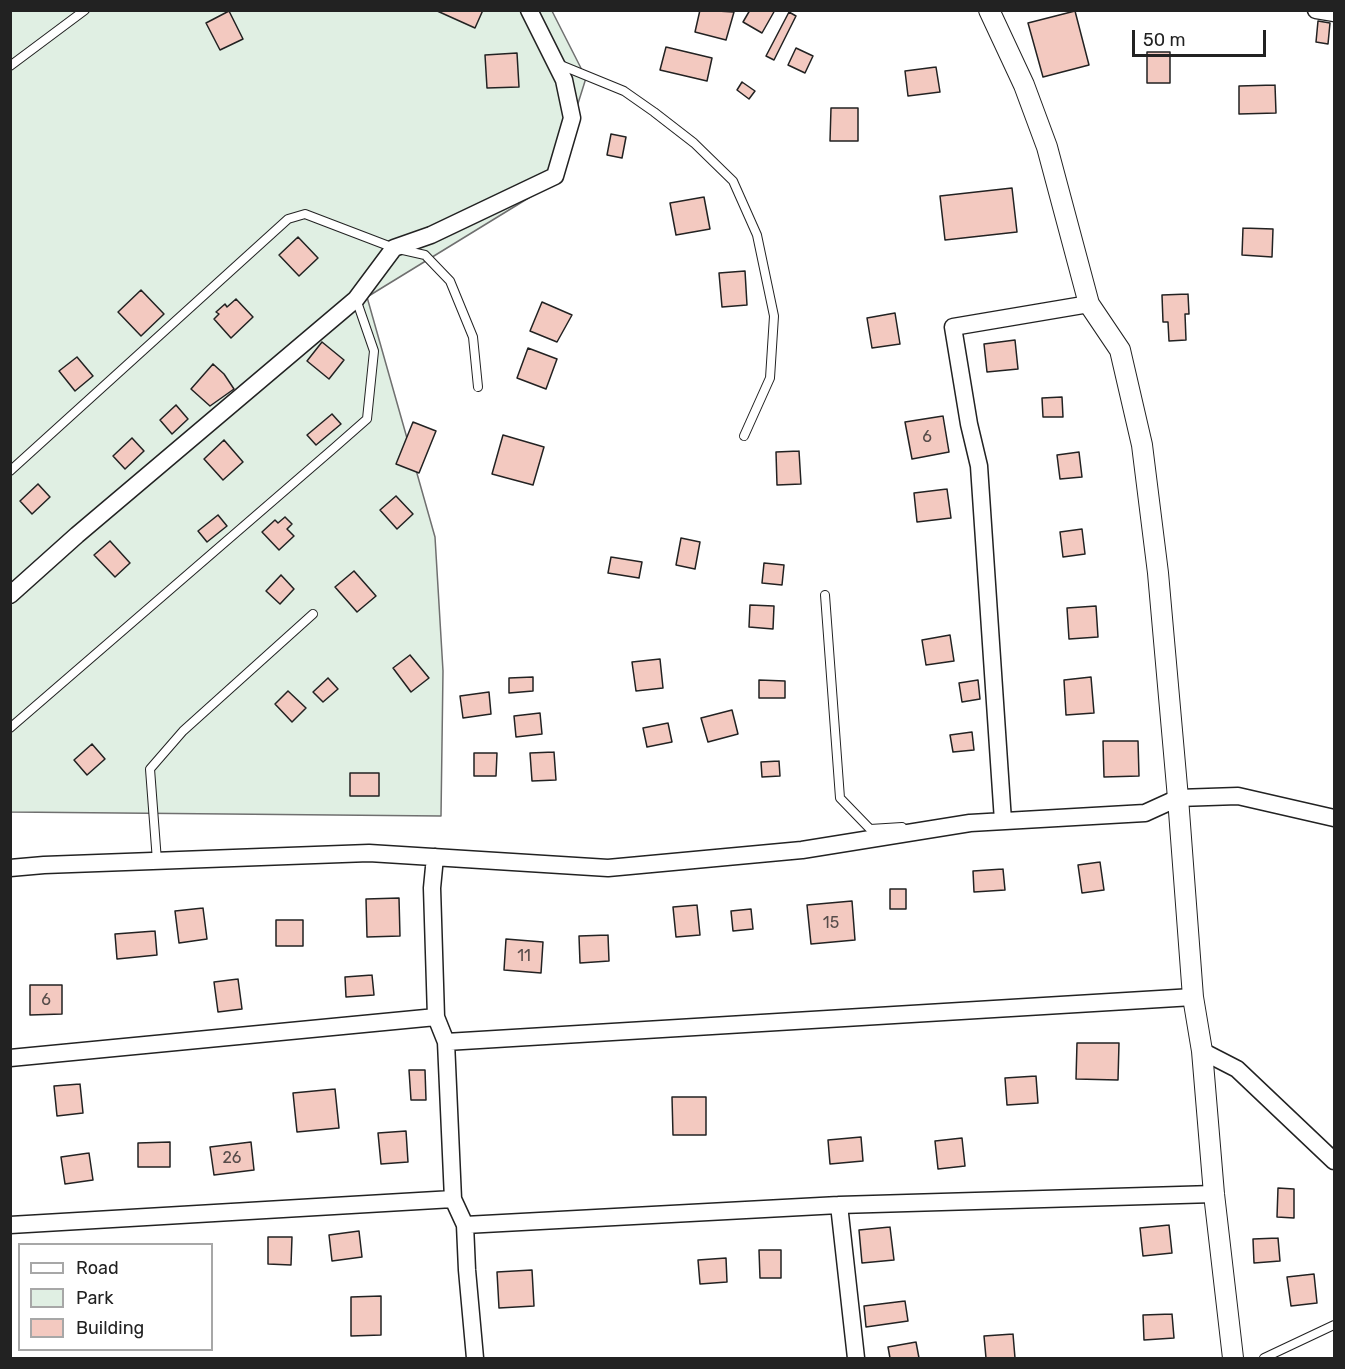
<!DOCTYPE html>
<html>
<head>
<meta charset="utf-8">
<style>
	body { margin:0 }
	#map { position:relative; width:1345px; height:1369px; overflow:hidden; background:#fff; font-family:Rubik,sans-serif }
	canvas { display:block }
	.frame { position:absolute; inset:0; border:12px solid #222; pointer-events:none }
	.legend { position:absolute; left:18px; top:1243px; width:195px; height:108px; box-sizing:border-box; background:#fff; border:2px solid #a7a7a7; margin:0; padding:8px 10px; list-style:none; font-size:18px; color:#222 }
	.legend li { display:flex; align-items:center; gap:12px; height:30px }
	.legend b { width:30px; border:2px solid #a7a7a7 }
	.scale { position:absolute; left:1132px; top:30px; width:134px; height:27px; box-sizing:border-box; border:3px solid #222; border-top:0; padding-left:8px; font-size:18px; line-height:21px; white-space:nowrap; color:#222; -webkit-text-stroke:4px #fff; paint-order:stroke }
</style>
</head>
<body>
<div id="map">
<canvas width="1345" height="1369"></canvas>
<div class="frame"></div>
<ul class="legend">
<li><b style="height:8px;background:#fff"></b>Road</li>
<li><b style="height:16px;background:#e0efe3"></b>Park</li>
<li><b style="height:16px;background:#f3c9c0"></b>Building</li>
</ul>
<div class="scale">50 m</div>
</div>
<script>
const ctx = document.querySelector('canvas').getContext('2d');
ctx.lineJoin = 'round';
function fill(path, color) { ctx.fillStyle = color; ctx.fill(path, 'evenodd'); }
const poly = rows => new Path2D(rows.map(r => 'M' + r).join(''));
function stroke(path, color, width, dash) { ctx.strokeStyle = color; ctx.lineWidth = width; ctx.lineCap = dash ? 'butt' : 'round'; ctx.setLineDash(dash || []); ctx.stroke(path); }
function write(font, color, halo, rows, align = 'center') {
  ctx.font = font + ' Rubik,sans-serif'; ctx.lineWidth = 4.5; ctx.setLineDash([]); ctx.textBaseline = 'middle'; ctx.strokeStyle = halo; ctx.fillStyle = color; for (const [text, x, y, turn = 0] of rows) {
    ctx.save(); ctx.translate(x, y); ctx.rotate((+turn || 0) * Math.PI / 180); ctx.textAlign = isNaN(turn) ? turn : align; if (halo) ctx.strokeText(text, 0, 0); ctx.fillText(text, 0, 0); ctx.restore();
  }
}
const green = poly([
	[11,11,552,11,586,78,553,183,367,297,435,537,443,671,441,816,11,812,11,11]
]);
const building = poly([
	[435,10,483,10,475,28,435,10],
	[700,10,734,12,726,40,695,32,700,10],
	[750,10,775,10,762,33,743,22,750,10],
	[229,11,243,39,220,50,206,23,229,11],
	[1075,11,1089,65,1043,77,1028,23,1075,11],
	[789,12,796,16,774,60,766,56,789,12],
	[1318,21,1330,23,1328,44,1316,42,1318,21],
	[666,47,712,58,707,81,660,70,666,47],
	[796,48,813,56,805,73,788,65,796,48],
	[1147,52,1170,52,1170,83,1147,83,1147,52],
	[517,53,519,87,487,88,485,55,517,53],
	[936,67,940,92,908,96,905,71,936,67],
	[742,82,755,91,749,99,737,90,742,82],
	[1275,85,1276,113,1239,114,1239,86,1275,85],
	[831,108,858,108,858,141,830,141,831,108],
	[611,134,626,137,622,158,607,155,611,134],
	[1012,188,1017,232,945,240,940,196,1012,188],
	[704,197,710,229,676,235,670,203,704,197],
	[1243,228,1273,229,1272,257,1242,255,1243,228],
	[298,237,318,258,299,276,279,255,298,237],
	[745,271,747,305,722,307,719,273,745,271],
	[141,290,164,314,141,336,118,312,141,290],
	[1188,294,1189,314,1185,314,1186,340,1169,341,1168,322,1163,322,1162,295,1188,294],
	[236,299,253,317,231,338,214,319,219,314,216,312,225,304,227,307,236,299],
	[542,302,572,315,557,342,530,331,542,302],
	[895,313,900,344,872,348,867,318,895,313],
	[1015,340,1018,369,987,372,984,344,1015,340],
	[322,342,344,360,329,379,307,361,322,342],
	[528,348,557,359,546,389,517,378,528,348],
	[77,357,93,376,75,391,59,371,77,357],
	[213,364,224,374,234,389,210,406,191,389,213,364],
	[1062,397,1063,417,1043,417,1042,398,1062,397],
	[176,405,188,419,172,434,160,420,176,405],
	[332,414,341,424,316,445,307,435,332,414],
	[943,416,949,452,912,459,905,422,943,416],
	[413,422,436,431,419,473,396,464,413,422],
	[503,435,544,447,533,485,492,474,503,435],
	[132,438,144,451,125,469,113,456,132,438],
	[224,440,243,462,223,480,204,459,224,440],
	[799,451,801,484,777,485,776,452,799,451],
	[1079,452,1082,477,1060,479,1057,455,1079,452],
	[38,484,50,497,32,514,20,501,38,484],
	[947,489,951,518,917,522,914,493,947,489],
	[396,496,413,514,397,529,380,510,396,496],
	[218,515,227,526,207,542,198,531,218,515],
	[285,517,292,524,287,529,294,536,279,550,262,532,275,520,278,523,285,517],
	[1082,529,1085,554,1063,557,1060,532,1082,529],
	[681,538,700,542,695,569,676,565,681,538],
	[110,541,130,563,115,577,94,555,110,541],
	[611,557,642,562,639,578,608,573,611,557],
	[764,563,784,565,782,585,762,583,764,563],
	[354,571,376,596,357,612,335,587,354,571],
	[281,575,294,589,280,604,266,591,281,575],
	[750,605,774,606,773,629,749,627,750,605],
	[1096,606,1098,637,1069,639,1067,608,1096,606],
	[950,635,954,661,926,665,922,640,950,635],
	[410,655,429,678,411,692,393,668,410,655],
	[660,659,663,688,636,691,632,662,660,659],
	[533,677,533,691,509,693,509,678,533,677],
	[1091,677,1094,713,1066,715,1064,680,1091,677],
	[328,678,338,689,323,702,313,692,328,678],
	[759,680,785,681,785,698,759,698,759,680],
	[978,680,980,699,962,702,959,683,978,680],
	[288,691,306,708,292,722,275,704,288,691],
	[489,692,491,714,463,718,460,696,489,692],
	[732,710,738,734,708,742,701,718,732,710],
	[540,713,542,734,516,737,514,716,540,713],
	[668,723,672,742,647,747,643,728,668,723],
	[972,732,974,750,953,752,950,735,972,732],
	[1103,741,1138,741,1139,776,1104,777,1103,741],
	[92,744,105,759,87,775,74,760,92,744],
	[554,752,556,780,532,781,530,753,554,752],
	[474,753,497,753,496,776,474,776,474,753],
	[779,761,780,776,762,777,761,762,779,761],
	[350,773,379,773,379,796,350,796,350,773],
	[1100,862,1104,890,1082,893,1078,865,1100,862],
	[1003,869,1005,890,974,892,973,871,1003,869],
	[890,889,906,889,906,909,890,909,890,889],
	[399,898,400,936,367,937,366,899,399,898],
	[852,901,855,940,811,944,807,905,852,901],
	[697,905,700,935,676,937,673,907,697,905],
	[203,908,207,939,179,943,175,911,203,908],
	[751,909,753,929,733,931,731,911,751,909],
	[276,920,303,920,303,946,276,946,276,920],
	[155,931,157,955,117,959,115,934,155,931],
	[608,935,609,961,580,963,579,936,608,935],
	[506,939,543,942,541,973,504,970,506,939],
	[372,975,374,995,346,997,345,977,372,975],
	[238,979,242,1009,218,1012,214,982,238,979],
	[30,985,62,985,62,1014,30,1015,30,985],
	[1077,1043,1119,1043,1118,1080,1076,1079,1077,1043],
	[409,1070,425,1070,426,1100,411,1100,409,1070],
	[1036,1076,1038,1103,1007,1105,1005,1078,1036,1076],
	[80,1084,83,1113,57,1116,54,1086,80,1084],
	[335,1089,339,1128,297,1132,293,1093,335,1089],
	[672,1097,706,1097,706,1135,673,1135,672,1097],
	[406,1131,408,1162,381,1164,378,1133,406,1131],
	[861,1137,863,1161,830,1164,828,1140,861,1137],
	[962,1138,965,1166,938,1169,935,1141,962,1138],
	[170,1142,170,1167,138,1167,138,1143,170,1142],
	[251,1142,254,1170,214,1175,210,1147,251,1142],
	[89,1153,93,1180,65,1184,61,1157,89,1153],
	[1278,1188,1294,1189,1294,1218,1277,1217,1278,1188],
	[1169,1225,1172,1253,1143,1256,1140,1228,1169,1225],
	[890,1227,894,1260,862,1263,859,1230,890,1227],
	[359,1231,362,1257,332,1261,329,1235,359,1231],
	[268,1237,292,1237,291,1265,268,1264,268,1237],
	[1278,1238,1280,1261,1254,1263,1253,1239,1278,1238],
	[759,1250,781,1250,781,1278,760,1278,759,1250],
	[726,1258,727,1282,700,1284,698,1260,726,1258],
	[532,1270,534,1306,499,1308,497,1272,532,1270],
	[1314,1274,1317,1303,1291,1306,1287,1277,1314,1274],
	[381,1296,381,1335,351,1336,351,1297,381,1296],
	[905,1301,908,1321,866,1327,864,1306,905,1301],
	[1172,1314,1174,1338,1144,1340,1143,1315,1172,1314],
	[1013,1334,1015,1358,986,1358,984,1336,1013,1334],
	[916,1342,919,1358,890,1358,888,1347,916,1342]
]);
const service = poly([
	[558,64,624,91,654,112,694,143,733,181,757,235,774,316,770,378,744,436],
	[10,66,85,10],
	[10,471,288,219,305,214,394,248,425,255,450,281,473,337,478,387],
	[825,595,840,798,870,829,902,827],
	[10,728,334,448,367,419,374,351,356,299],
	[157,861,150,769,183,731,313,614],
	[1264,1358,1334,1325]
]);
const minor = poly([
	[1316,10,1334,13],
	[10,595,77,535,356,299,394,248,431,235,555,176,572,118,564,80,529,10],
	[1003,821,979,466,969,424,953,327,1089,304],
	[435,857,432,888,436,1017,446,1042,453,1199,465,1225,467,1270,475,1358],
	[10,868,44,865,369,853,608,868,802,850,970,823,1145,813,1178,798,1238,796,1334,818],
	[446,1042,1193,997],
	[1202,1051,1237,1069,1334,1161],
	[10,1058,436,1017],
	[839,1205,856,1358],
	[10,1225,453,1199],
	[465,1225,839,1205,1214,1194]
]);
const tertiary = poly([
	[989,10,1024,85,1047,147,1089,304,1120,350,1142,445,1158,573,1178,798,1193,997,1202,1051,1214,1194,1233,1358]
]);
const numberNames = [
	["6",927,437],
	["15",831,923],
	["11",524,956],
	["6",46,1000],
	["26",232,1158]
];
fill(green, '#e0efe3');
stroke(green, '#6f6f6f', 1.5);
fill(building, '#f3c9c0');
stroke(building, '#222', 1.5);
stroke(service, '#222', 10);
stroke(minor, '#222', 19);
stroke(tertiary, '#222', 22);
stroke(service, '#fff', 8);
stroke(minor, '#fff', 16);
stroke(tertiary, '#fff', 20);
write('16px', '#564c4a', null, numberNames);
</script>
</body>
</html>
